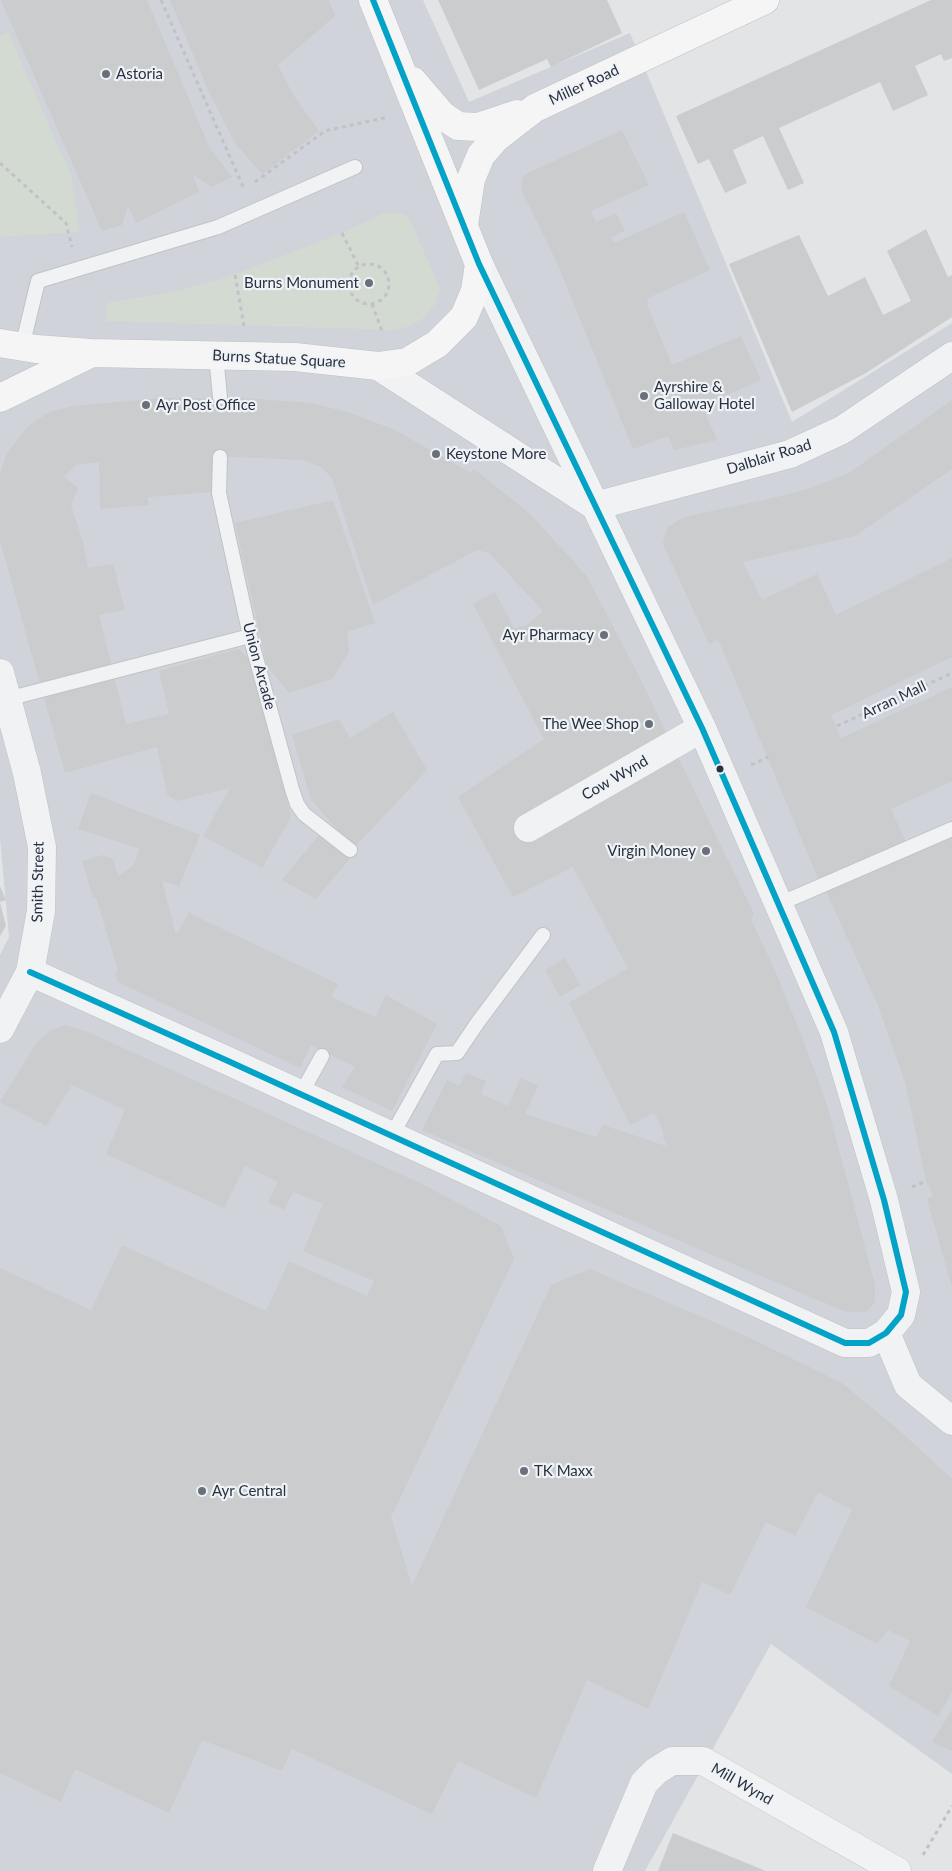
<!DOCTYPE html>
<html>
<head>
<meta charset="utf-8">
<style>
	body { margin:0 }
	canvas { display:block; background:#e2e4e6 }
</style>
</head>
<body>
<canvas width="952" height="1871"></canvas>
<script>
const ctx = document.querySelector('canvas').getContext('2d');
ctx.lineJoin = 'round';
function fill(path, color) { ctx.fillStyle = color; ctx.fill(path, 'evenodd'); }
const poly = rows => new Path2D(rows.map(r => 'M' + r).join(''));
function stroke(path, color, width, dash) { ctx.strokeStyle = color; ctx.lineWidth = width; ctx.lineCap = dash ? 'butt' : 'round'; ctx.setLineDash(dash || []); ctx.stroke(path); }
function write(font, color, halo, rows, align = 'center') {
  ctx.font = font + ' Lato,sans-serif'; ctx.lineWidth = 4.5; ctx.setLineDash([]); ctx.textBaseline = 'middle'; ctx.strokeStyle = halo; ctx.fillStyle = color; for (const [text, x, y, turn = 0] of rows) {
    ctx.save(); ctx.translate(x, y); ctx.rotate((+turn || 0) * Math.PI / 180); ctx.textAlign = isNaN(turn) ? turn : align; if (halo) ctx.strokeText(text, 0, 0); ctx.fillText(text, 0, 0); ctx.restore();
  }
}
const built = poly([
	[0,0,423,0,469,102,630,33,792,422,952,323,952,1774,771,1644,645,1871,0,1871,0,955,9,937,0,838]
]);
const green = poly([
	[8,32,71,175,80,232,0,237,0,36],
	[384,213,398,213,406,215,411,222,440,288,435,304,424,318,410,326,392,330,105,321,108,303,176,291,225,278,342,233]
]);
const building = poly([
	[1,0,147,0,210,149,232,177,212,187,193,175,199,192,136,223,128,206,122,225,102,231],
	[170,0,329,0,335,16,278,65,292,93,319,131,262,174,235,143,209,92],
	[438,0,607,0,622,33,551,67,547,59,479,90],
	[931,0,952,0,952,58,944,61,941,54,915,66,928,95,893,111,880,82,779,128,804,183,788,190,763,136,733,150,747,183,725,193,709,159,698,164,676,116],
	[622,130,649,185,591,211,596,222,616,213,625,231,611,237,614,243,684,212,710,270,648,298,647,305,672,365,741,336,761,380,702,406,717,440,674,450,668,436,633,449,557,263,521,189,523,177,528,173],
	[926,229,948,277,952,275,952,317,866,373,792,412,729,264,799,235,828,296,865,277,883,315,911,301,887,251],
	[161,398,242,398,312,403,350,413,393,429,471,473,474,469,529,513,586,575,638,674,754,914,751,920,774,968,804,1042,827,1105,875,1285,875,1302,866,1312,847,1312,810,1297,422,1130,447,1080,459,1086,466,1073,486,1081,481,1094,508,1106,521,1078,538,1086,525,1114,596,1137,603,1125,666,1146,661,1126,654,1113,630,1125,569,1003,628,968,573,867,513,897,458,797,544,739,473,604,495,592,514,628,526,626,543,611,489,553,477,550,373,605,332,478,321,467,302,460,213,456,214,492,147,497,149,505,100,509,99,462,76,465,64,477,78,488,71,505,83,542,88,568,113,564,125,610,99,615,126,724,169,714,159,671,238,649,250,659,291,817,262,868,203,836,230,788,177,801,167,794,157,747,65,773,0,541,0,474,6,455,27,427,49,412,73,406],
	[952,400,952,469,855,536,743,562,762,600,817,574,836,615,952,558,952,657,831,715,841,738,952,687,952,781,891,809,906,843,819,881,718,639,709,644,663,544,665,535,668,527,684,517,782,496,814,487,849,473],
	[333,500,375,623,347,632,349,652,332,679,289,693,267,666,235,523],
	[393,712,427,770,354,848,311,800,292,735,339,719,350,738],
	[91,793,200,835,179,886,162,881,176,935,189,913,338,984,331,997,375,1017,386,995,437,1024,392,1111,342,1087,355,1067,311,1045,300,1068,118,982,115,974,118,970,96,897,93,898,82,861,103,855,113,859,118,876,133,866,140,849,78,829],
	[318,836,352,856,316,899,282,880],
	[952,836,952,1287,927,1199,933,1195,926,1181,905,1082,877,1003,825,889],
	[0,886,6,900,0,902],
	[0,902,6,926,0,936],
	[565,958,580,985,560,997,545,970],
	[66,1025,88,1032,420,1183,501,1226,514,1259,391,1517,412,1586,551,1285,590,1269,744,1335,842,1383,901,1432,952,1479,952,1692,938,1716,889,1686,910,1641,888,1630,877,1644,806,1607,852,1510,818,1492,795,1536,766,1522,730,1595,702,1582,648,1709,587,1680,536,1798,458,1761,432,1814,292,1749,282,1771,202,1740,169,1813,75,1769,61,1802,0,1773,0,1268,91,1310,122,1245,266,1311,289,1261,367,1296,374,1281,303,1251,323,1204,293,1192,284,1210,268,1202,278,1182,245,1166,224,1208,106,1154,125,1110,72,1085,46,1126,0,1102,37,1042,51,1030],
	[952,1710,952,1751,932,1742],
	[673,1833,766,1871,658,1871]
]);
const path = poly([
	[161,0,244,189],
	[0,163,66,223,72,247],
	[255,182,325,131,388,117],
	[342,233,359,267],
	'349 284a20 20 0 1 1 40 0a20 20 0 1 1-40 0Z',
	[235,275,244,326],
	[372,304,383,334],
	[837,726,952,673],
	[751,765,768,757],
	[912,1187,926,1181],
	[923,1855,952,1806]
]);
const lane = poly([
	[22,347,38,281,218,227,355,167],
	[216,355,220,397],
	[220,457,219,493,250,636,292,789,297,804,304,814,350,850],
	[7,699,250,636],
	[779,904,952,829],
	[301,1094,322,1056],
	[392,1135,437,1054,457,1053,478,1022,543,935]
]);
const street = poly([
	[378,366,595,506],
	[595,506,790,454,842,430,952,356],
	[0,673,27,773,42,847,41,911,30,972,0,1029],
	[528,828,702,728],
	[30,972,228,1061,845,1343,869,1343,886,1333,901,1315,906,1292,884,1200,834,1032,702,728,479,264],
	[886,1333,908,1385,952,1421],
	[607,1871,644,1783,656,1771,672,1761,703,1761,897,1871]
]);
const primary = poly([
	[413,81,443,116,458,126,478,127,517,114],
	[464,225,471,179,481,155,495,139,535,108,765,0],
	[0,343,36,349,91,353,295,357,378,366,407,362,437,344,464,317,475,291,479,264,373,0],
	[0,398,90,354]
]);
const bus1 = poly([
	[30,972,228,1061,845,1343,869,1343,886,1333,901,1315,906,1292,884,1200,834,1032,702,728,479,264,373,0]
]);
const markers = [
	[106,74,5,"#6a7079"],
	[369,283,5,"#6a7079"],
	[644,396,5,"#6a7079"],
	[146,405,5,"#6a7079"],
	[436,454,5,"#6a7079"],
	[604,635,5,"#6a7079"],
	[649,724,5,"#6a7079"],
	[720,769,4.5,"#29313f"],
	[706,851,5,"#6a7079"],
	[524,1471,5,"#6a7079"],
	[202,1491,5,"#6a7079"]
];
const poiNames = [
	["Astoria",116,74],
	["Burns Monument",359,283,"right"],
	["Ayrshire &",654,387],
	["Galloway Hotel",654,404],
	["Ayr Post Office",156,405],
	["Keystone More",446,454],
	["Ayr Pharmacy",594,635,"right"],
	["The Wee Shop",639,724,"right"],
	["Virgin Money",696,851,"right"],
	["TK Maxx",534,1471],
	["Ayr Central",212,1491]
];
const streetNames = [
	["Miller Road",584,85,-25],
	["Burns Statue Square",279,359,3],
	["Dalblair Road",769,457,-17],
	["Union Arcade",259,666,75],
	["Arran Mall",894,700,-25],
	["Cow Wynd",615,778,-30],
	["Smith Street",38,882,-89],
	["Mill Wynd",742,1784,30]
];
fill(built, '#d0d3d9');
fill(green, '#d2dad2');
fill(building, '#caccce');
stroke(lane, '#c0c2c4', 16);
stroke(street, '#c0c2c4', 29);
stroke(primary, '#bec1c4', 29);
stroke(path, '#c0c2c7', 3, [4, 4]);
stroke(lane, '#f1f2f3', 14);
stroke(street, '#f1f2f3', 28);
stroke(primary, '#f5f5f6', 28);
stroke(bus1, '#02a3c7', 6);
for (const [x, y, r, color] of markers) { const dot = new Path2D(); dot.arc(x, y, r, 0, 2 * Math.PI); ctx.fillStyle = color; ctx.fill(dot); stroke(dot, '#eff2f6', 2); }
write('15px', '#29313f', '#eff2f6', poiNames, 'left');
write('15px', '#29313f', '#eff2f6', streetNames);
</script>
</body>
</html>
